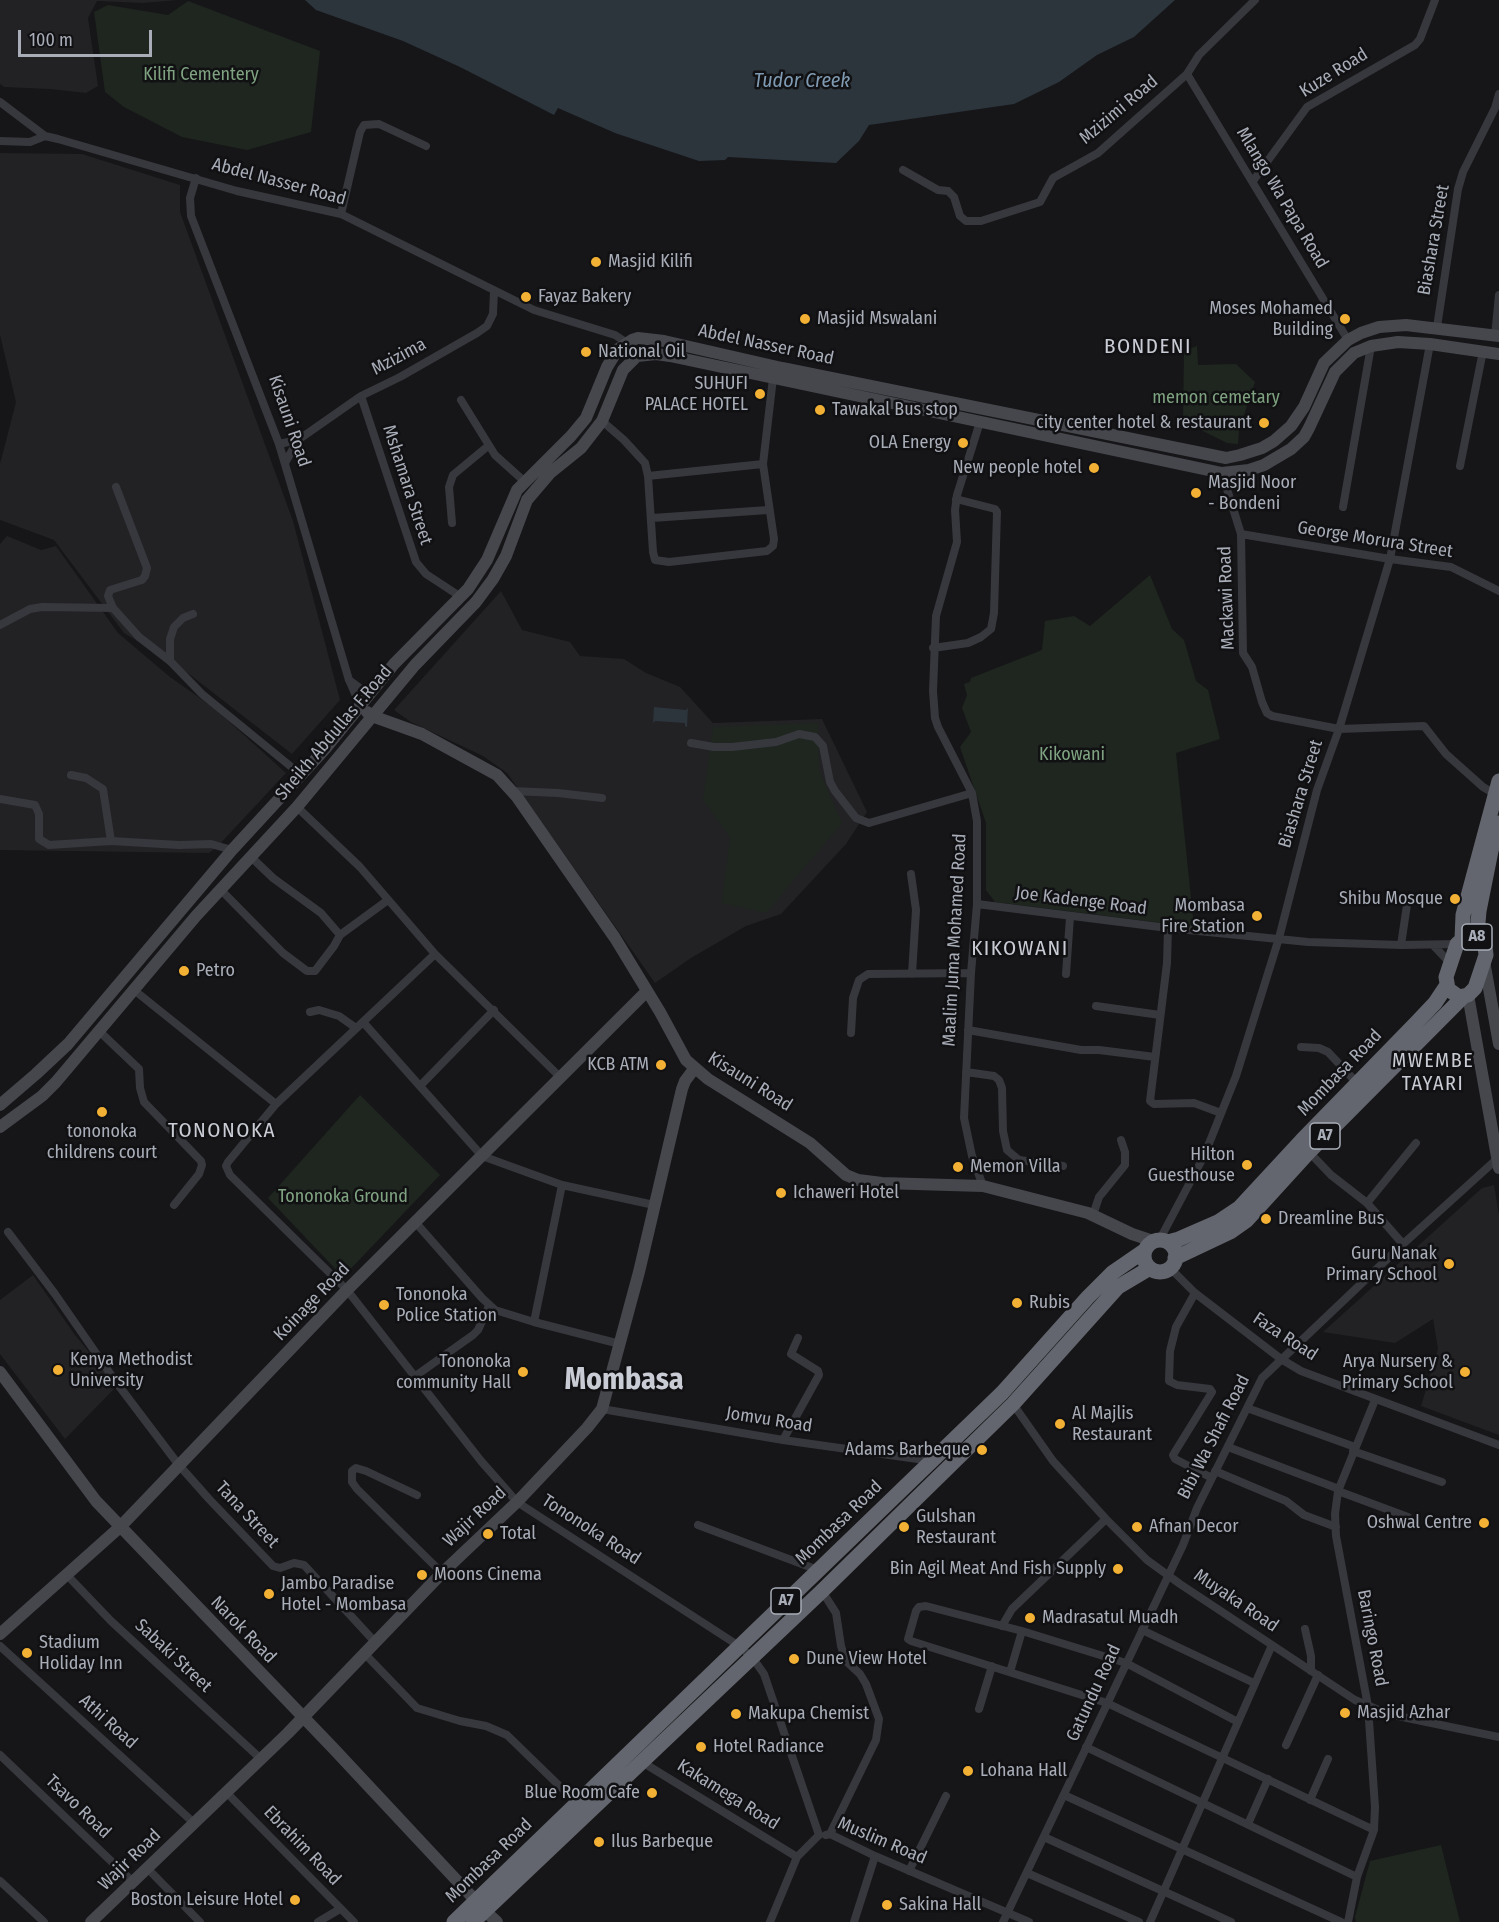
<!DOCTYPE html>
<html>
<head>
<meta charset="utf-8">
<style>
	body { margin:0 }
	#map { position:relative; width:1499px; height:1922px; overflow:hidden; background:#161618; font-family:"Fira Sans Condensed",sans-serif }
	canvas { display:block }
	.scale { position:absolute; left:18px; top:30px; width:134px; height:27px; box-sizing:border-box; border:3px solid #a8adb8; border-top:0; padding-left:8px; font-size:18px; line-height:21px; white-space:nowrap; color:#a8adb8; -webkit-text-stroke:4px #111113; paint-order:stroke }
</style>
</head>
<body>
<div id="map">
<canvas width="1499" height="1922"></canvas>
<div class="scale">100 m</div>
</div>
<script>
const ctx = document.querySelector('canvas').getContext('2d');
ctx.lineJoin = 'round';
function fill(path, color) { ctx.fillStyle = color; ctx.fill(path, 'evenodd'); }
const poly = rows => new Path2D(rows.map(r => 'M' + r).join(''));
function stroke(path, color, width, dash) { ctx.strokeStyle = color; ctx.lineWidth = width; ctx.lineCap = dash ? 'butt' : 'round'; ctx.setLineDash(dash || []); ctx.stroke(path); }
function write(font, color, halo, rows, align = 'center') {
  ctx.font = font + ' "Fira Sans Condensed",sans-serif'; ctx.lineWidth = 5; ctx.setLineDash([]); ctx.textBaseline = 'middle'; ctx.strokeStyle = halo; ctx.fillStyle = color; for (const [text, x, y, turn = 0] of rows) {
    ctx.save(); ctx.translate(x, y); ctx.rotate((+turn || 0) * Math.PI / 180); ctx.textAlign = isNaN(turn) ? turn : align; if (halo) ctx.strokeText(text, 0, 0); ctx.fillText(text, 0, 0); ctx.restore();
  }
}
const built = poly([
	[0,0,177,0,143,3,97,1,88,18,98,86,86,93,50,89,4,87,0,84],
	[0,153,82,154,180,185,180,212,293,521,340,700,292,754,180,667,124,633,54,540,0,520,0,464,16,402,0,335],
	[7,536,41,550,56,546,118,633,170,677,214,708,286,773,218,846,209,853,0,850,0,544],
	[501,591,522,630,570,642,580,656,624,659,646,673,680,687,713,723,822,719,867,812,846,844,781,914,746,926,691,958,655,983,507,773,483,756,411,722,394,710],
	[1494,1185,1499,1215,1499,1435,1421,1406,1438,1349,1433,1319,1395,1343,1323,1332,1482,1188],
	[33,1275,75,1335,117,1386,65,1439,0,1354,0,1300]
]);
const green = poly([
	[188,1,320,51,311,132,247,150,182,137,124,107,105,92,94,12,108,5,168,15],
	[1197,346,1198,365,1236,364,1255,382,1239,430,1238,444,1227,443,1183,421,1184,351],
	[1150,575,1172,629,1184,640,1196,681,1208,690,1220,739,1176,753,1194,927,995,902,986,890,986,823,960,747,971,732,962,708,967,695,964,684,970,682,971,678,1042,650,1045,621,1074,616,1090,626],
	[818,723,819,771,842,823,766,913,722,903,730,837,703,800,713,727],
	[360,1095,440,1175,343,1277,268,1198],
	[1441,1845,1460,1922,1356,1922,1355,1917,1370,1861]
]);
const water = poly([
	[305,0,1175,0,1134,37,1097,55,1059,82,1014,104,869,125,859,141,836,163,728,157,725,160,699,161,615,133,558,108,554,115,460,67,403,41,316,10],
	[654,707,686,710,688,708,687,727,685,726,685,723,655,721,653,723]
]);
const street = poly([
	[1187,74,1348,340],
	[0,102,45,136],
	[0,141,30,142,45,136,58,139,237,191,341,214,534,310,615,335,627,343,637,356],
	[903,170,938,190,948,191,954,197,960,216,966,221,981,221,1040,202,1053,178,1098,153,1187,74,1199,55,1255,0],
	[196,178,190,198,191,216,279,444,349,680,360,705],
	[1253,181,1307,107,1415,45,1420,39,1435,0],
	[341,214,360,132,364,125,379,124,426,146],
	[1437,327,1458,189,1463,172,1495,108,1499,94],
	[1495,336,1499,295],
	[361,396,416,562,426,574,461,597],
	[461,400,495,455,524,481],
	[602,421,624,440,645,463,648,476,653,552,655,560,669,562,767,551,773,546,774,539,763,464,773,378],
	[980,422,957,495,955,510,957,542,936,616,933,691,935,718,938,727,972,793,977,821,977,904,971,973,964,1118,972,1156,983,1186],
	[279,444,298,440,361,396,400,377,477,333,487,326,493,314,494,291],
	[285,463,298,440],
	[1460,466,1483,351],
	[1222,473,1241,534,1243,653,1252,667,1262,702,1267,713,1272,716,1339,729,1424,726,1446,754,1483,787,1495,794],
	[648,476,763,464],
	[116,487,147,568,145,576,142,580,110,590,108,596,113,608,139,637,170,661,202,694,300,774],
	[1343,507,1371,346],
	[652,518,768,510],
	[452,523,449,487,453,475,488,446],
	[1241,534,1390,559,1451,567,1499,591],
	[0,625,30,609,42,607,113,608],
	[933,648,968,643,981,637,991,629,994,613,997,512,995,509,956,499],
	[170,661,170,639,174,627,183,618,193,614],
	[349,680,369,695],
	[691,743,714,747,732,747,776,742,799,734,815,737,823,746,830,782,835,791,856,818,869,823,972,793],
	[71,775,86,778,103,789,111,841],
	[512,791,558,793,602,798],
	[0,799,35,805,39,814,39,839,49,845,111,841,179,845,211,844,232,850],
	[297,807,360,867,435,954,560,1077],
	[911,874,916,910,912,974],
	[221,890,283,953,307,971,315,971,334,946,340,935,321,913,273,878,250,856],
	[977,904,1168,928,1308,942,1401,945,1457,944],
	[1168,928,1167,963,1150,1101,1154,1104,1194,1103,1221,1113],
	[340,935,388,900],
	[1401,945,1408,898],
	[1433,945,1451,964],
	[1066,974,1070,917],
	[134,990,276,1104,228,1162,226,1166,230,1175,347,1290,481,1461,517,1502,739,1646,752,1657,764,1674,819,1835],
	[1096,1006,1160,1015],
	[310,1012,319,1010,339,1016,356,1028],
	[363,1022,482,1156,562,1185,654,1205],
	[968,1030,1081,1050,1099,1050,1155,1057],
	[99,1031,139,1069,140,1088,144,1102,201,1161,202,1165,199,1174,174,1205],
	[851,1033,853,998,859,980,868,974,971,973],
	[1301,1047,1319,1048,1328,1052,1358,1084],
	[966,1072,994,1076,999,1080,1002,1088,1003,1131,1007,1150,1019,1160,1063,1166],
	[420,1086,494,1010],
	[276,1104,435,954],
	[1309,1152,1331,1175,1367,1203,1403,1244],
	[1367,1203,1416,1143],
	[1093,1215,1099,1197,1125,1165,1125,1152,1121,1140],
	[416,1223,482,1298,495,1310,534,1322,620,1344],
	[8,1232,55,1294,116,1382,178,1464,209,1499,273,1566,280,1568,294,1563,304,1565,375,1642],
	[1160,1239,1204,1156,1236,1076,1279,938,1317,790,1339,729,1390,559,1430,344],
	[1170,1268,1195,1293,1281,1359,1301,1371,1499,1445],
	[1195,1293,1176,1327,1170,1351,1169,1381,1177,1385,1210,1389,1212,1392,1173,1455,1175,1459,1212,1478],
	[534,1322,562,1185],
	[414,1377,473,1335,478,1330,489,1306],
	[1013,1404,1053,1461,1106,1519,1147,1560,1180,1584,1355,1700,1388,1714,1499,1737],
	[1247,1408,1355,1447],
	[602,1409,783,1440,932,1461],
	[783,1440,819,1375,818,1371,791,1354,798,1338],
	[1228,1447,1339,1489],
	[1353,1451,1442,1482],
	[1215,1471,1286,1501,1304,1515,1336,1527],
	[1338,1491,1408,1517],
	[417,1495,366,1471,356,1468,352,1471,352,1482,357,1489,442,1573],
	[698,1525,818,1570],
	[66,1574,111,1621,261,1759],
	[822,1591,836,1613,841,1646,846,1661,860,1674,866,1684,879,1719,876,1740,830,1834],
	[1002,1626,1012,1609,1106,1519],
	[1305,1629,1311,1656,1311,1671],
	[1142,1630,1254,1683],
	[0,1646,194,1823],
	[364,1653,417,1708,460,1721,486,1726,507,1735,577,1803],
	[1010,1672,1022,1631],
	[979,1709,992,1666],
	[1238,1722,1126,1663,1022,1631,926,1606,919,1607,916,1611,908,1639,911,1641,1107,1703,1374,1830],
	[1286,1745,1318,1675],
	[1086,1747,1357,1877],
	[0,1755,133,1882],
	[642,1762,797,1857],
	[226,1792,354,1922],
	[1064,1795,1341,1922],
	[1310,1800,1328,1759],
	[1248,1824,1268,1779],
	[826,1835,830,1834,875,1856,1029,1922],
	[1044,1837,1231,1922],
	[147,1868,200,1922],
	[909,1871,946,1796],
	[1027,1873,1139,1922],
	[0,1881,44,1922],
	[318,1922,340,1909],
	[770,1922,797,1857,819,1835],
	[854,1922,875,1856],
	[1003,1922,1183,1545,1197,1508,1262,1378,1403,1244,1497,1159],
	[1150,1922,1272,1645],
	[1348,1922,1357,1877,1374,1830,1375,1807,1368,1706,1336,1536,1335,1514,1338,1491,1375,1400]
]);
const secondary = poly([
	[367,712,372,716,422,734,497,775,517,797,615,938,660,1012,686,1060,708,1079,810,1143,846,1175,858,1180,882,1183,983,1186,1088,1213,1132,1234,1153,1241],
	[1484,961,1499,1044],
	[1468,995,1499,1168],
	[0,1105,36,1074,68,1044,232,850,325,749,394,664,468,589,487,560,517,490,571,436,586,418,607,367,618,349,632,340,638,338,664,341,782,368,1226,458,1240,455,1262,448,1274,441,1291,426,1304,407,1324,363,1348,340,1361,333,1379,327,1406,325,1499,336],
	[0,1127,42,1096,56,1082,196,916,297,807,415,665,476,602,493,579,506,556,527,500,550,473,581,448,602,421,623,370,637,356,656,354,670,356,1222,473,1249,470,1264,465,1291,449,1304,437,1309,428,1335,372,1354,353,1371,346,1398,342,1430,344,1499,354],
	[0,1372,96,1501,333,1748,476,1901],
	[0,1634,120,1527,347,1290,646,992],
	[485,1911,497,1922],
	[91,1922,288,1733,442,1573,517,1502,587,1428,602,1409,639,1272,682,1089,685,1081,694,1069]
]);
const highway = poly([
	[1466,936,1471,936,1481,940,1485,946,1486,955,1475,988,1468,995,1459,997,1448,989,1446,977,1457,944,1466,936],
	[1462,939,1463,915,1499,781],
	[1481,940,1478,923,1479,911,1491,851,1499,823],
	'1144 1256a16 16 0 1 1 32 0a16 16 0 1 1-32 0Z',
	[1168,1242,1179,1239,1218,1222,1239,1208,1302,1140,1417,1022,1435,1003,1447,985],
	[1175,1258,1230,1232,1247,1220,1309,1152,1463,997],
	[454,1922,1002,1393,1088,1297,1112,1273,1144,1251],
	[473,1922,822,1591,1013,1404,1118,1287,1150,1268]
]);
const markers = [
	[596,262,6,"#f2b134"],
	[526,297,6,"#f2b134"],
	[805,319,6,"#f2b134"],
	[1345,319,6,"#f2b134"],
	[586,352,6,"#f2b134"],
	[760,394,6,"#f2b134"],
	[820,410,6,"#f2b134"],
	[1264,423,6,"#f2b134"],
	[963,443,6,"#f2b134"],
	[1094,468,6,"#f2b134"],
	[1196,493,6,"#f2b134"],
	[1455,899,6,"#f2b134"],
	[1257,916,6,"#f2b134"],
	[184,971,6,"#f2b134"],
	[661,1065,6,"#f2b134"],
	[102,1112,6,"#f2b134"],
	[1247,1165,6,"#f2b134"],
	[958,1167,6,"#f2b134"],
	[781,1193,6,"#f2b134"],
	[1266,1219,6,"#f2b134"],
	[1449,1264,6,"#f2b134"],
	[1017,1303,6,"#f2b134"],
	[384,1305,6,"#f2b134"],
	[58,1370,6,"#f2b134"],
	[523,1372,6,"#f2b134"],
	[1465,1372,6,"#f2b134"],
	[1060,1424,6,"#f2b134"],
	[982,1450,6,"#f2b134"],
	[1484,1523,6,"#f2b134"],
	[904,1527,6,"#f2b134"],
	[1137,1527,6,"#f2b134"],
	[488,1534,6,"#f2b134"],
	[1118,1569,6,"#f2b134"],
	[422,1575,6,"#f2b134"],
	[269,1594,6,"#f2b134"],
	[1030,1618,6,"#f2b134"],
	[27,1653,6,"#f2b134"],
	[794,1659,6,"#f2b134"],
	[1345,1713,6,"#f2b134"],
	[736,1714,6,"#f2b134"],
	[701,1747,6,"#f2b134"],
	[968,1771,6,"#f2b134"],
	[652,1793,6,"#f2b134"],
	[599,1842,6,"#f2b134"],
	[295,1900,6,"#f2b134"],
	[887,1905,6,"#f2b134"]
];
const shields = [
	[1477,937,30],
	[1325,1136,30],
	[786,1601,30]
];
const shieldNames = [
	["A8",1477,937],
	["A7",1325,1136],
	["A7",786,1601]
];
const streetNames = [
	["Kuze Road",1334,73,-32],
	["Mzizimi Road",1119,110,-40],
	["Abdel Nasser Road",279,182,15],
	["Mlango Wa Papa Road",1282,198,59],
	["Biashara Street",1434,240,-80],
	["Abdel Nasser Road",766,345,12],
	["Mzizima",399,357,-28],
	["Kisauni Road",289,421,71],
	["Mshamara Street",407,485,72],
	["George Morura Street",1375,540,9],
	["Mackawi Road",1227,598,-92],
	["Sheikh Abdullas F.Road",334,733,-50],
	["Biashara Street",1301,794,-73],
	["Joe Kadenge Road",1081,901,7],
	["Maalim Juma Mohamed Road",955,940,-87],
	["Mombasa Road",1340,1073,-46],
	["Kisauni Road",750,1082,32],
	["Koinage Road",312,1302,-46],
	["Faza Road",1285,1337,33],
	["Jomvu Road",769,1420,9],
	["Bibi Wa Shafi Road",1214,1437,-63],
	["Tana Street",247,1515,47],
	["Wajir Road",475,1517,-43],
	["Mombasa Road",839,1523,-44],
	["Tononoka Road",591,1530,33],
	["Muyaka Road",1236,1601,34],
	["Narok Road",243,1630,46],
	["Baringo Road",1372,1638,79],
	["Sabaki Street",173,1656,43],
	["Gatundu Road",1094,1693,-65],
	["Athi Road",108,1722,42],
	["Kakamega Road",728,1795,32],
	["Tsavo Road",78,1807,44],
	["Muslim Road",882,1841,23],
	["Ebrahim Road",302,1846,46],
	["Wajir Road",130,1860,-44],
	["Mombasa Road",489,1861,-44]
];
const parkNames = [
	["Kilifi Cementery",201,75],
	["memon cemetary",1216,398],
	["Kikowani",1072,755],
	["Tononoka Ground",343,1197]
];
const poiNames = [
	["Masjid Kilifi",608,262],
	["Fayaz Bakery",538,297],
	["Moses Mohamed",1333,309,"right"],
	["Building",1333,330,"right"],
	["Masjid Mswalani",817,319],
	["National Oil",598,352],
	["SUHUFI",748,384,"right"],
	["PALACE HOTEL",748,405,"right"],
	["Tawakal Bus stop",832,410],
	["city center hotel & restaurant",1252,423,"right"],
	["OLA Energy",951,443,"right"],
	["New people hotel",1082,468,"right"],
	["Masjid Noor",1208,483],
	["- Bondeni",1208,504],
	["Shibu Mosque",1443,899,"right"],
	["Mombasa",1245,906,"right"],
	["Fire Station",1245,927,"right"],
	["Petro",196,971],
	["KCB ATM",649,1065,"right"],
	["tononoka",102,1132,"center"],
	["childrens court",102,1153,"center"],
	["Hilton",1235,1155,"right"],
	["Guesthouse",1235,1176,"right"],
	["Memon Villa",970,1167],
	["Ichaweri Hotel",793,1193],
	["Dreamline Bus",1278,1219],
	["Guru Nanak",1437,1254,"right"],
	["Primary School",1437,1275,"right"],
	["Tononoka",396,1295],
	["Police Station",396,1316],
	["Rubis",1029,1303],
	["Kenya Methodist",70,1360],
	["University",70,1381],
	["Tononoka",511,1362,"right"],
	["community Hall",511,1383,"right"],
	["Arya Nursery &",1453,1362,"right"],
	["Primary School",1453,1383,"right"],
	["Al Majlis",1072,1414],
	["Restaurant",1072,1435],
	["Adams Barbeque",970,1450,"right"],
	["Gulshan",916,1517],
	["Restaurant",916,1538],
	["Oshwal Centre",1472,1523,"right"],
	["Afnan Decor",1149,1527],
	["Total",500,1534],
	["Bin Agil Meat And Fish Supply",1106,1569,"right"],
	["Moons Cinema",434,1575],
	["Jambo Paradise",281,1584],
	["Hotel - Mombasa",281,1605],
	["Madrasatul Muadh",1042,1618],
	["Stadium",39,1643],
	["Holiday Inn",39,1664],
	["Dune View Hotel",806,1659],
	["Masjid Azhar",1357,1713],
	["Makupa Chemist",748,1714],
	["Hotel Radiance",713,1747],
	["Lohana Hall",980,1771],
	["Blue Room Cafe",640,1793,"right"],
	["Ilus Barbeque",611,1842],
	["Boston Leisure Hotel",283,1900,"right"],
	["Sakina Hall",899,1905]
];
const waterNames = [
	["Tudor Creek",802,81]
];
const neighbourhoodNames = [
	["MWEMBE",1433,1061],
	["TAYARI",1433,1084]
];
const quarterNames = [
	["BONDENI",1148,347],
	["KIKOWANI",1020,949],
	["TONONOKA",222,1131]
];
const townNames = [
	["Mombasa",624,1381]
];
fill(built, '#222225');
fill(green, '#1e261f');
fill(water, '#2c353c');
stroke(street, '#37383d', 8);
stroke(secondary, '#45474d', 12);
stroke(highway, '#63666e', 15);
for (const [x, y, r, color] of markers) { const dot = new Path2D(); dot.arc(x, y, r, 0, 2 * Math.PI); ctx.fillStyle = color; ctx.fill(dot); stroke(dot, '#111113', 2); }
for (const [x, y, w] of shields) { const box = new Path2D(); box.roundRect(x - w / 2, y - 13, w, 26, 4.5); ctx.fillStyle = '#111113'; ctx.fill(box); stroke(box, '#a8adb8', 1.5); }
write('bold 16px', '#a8adb8', null, shieldNames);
write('18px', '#a8adb8', '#111113', streetNames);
write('18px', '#7fa381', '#111113', parkNames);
write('18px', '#a8adb8', '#111113', poiNames, 'left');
write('italic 20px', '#7f9bb3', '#111113', waterNames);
ctx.letterSpacing = '1.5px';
write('20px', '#c9ccd4', '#111113', neighbourhoodNames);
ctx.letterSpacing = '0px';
ctx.letterSpacing = '1.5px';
write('21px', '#c9ccd4', '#111113', quarterNames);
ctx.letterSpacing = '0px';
write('bold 30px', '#c9ccd4', '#111113', townNames);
</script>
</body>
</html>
